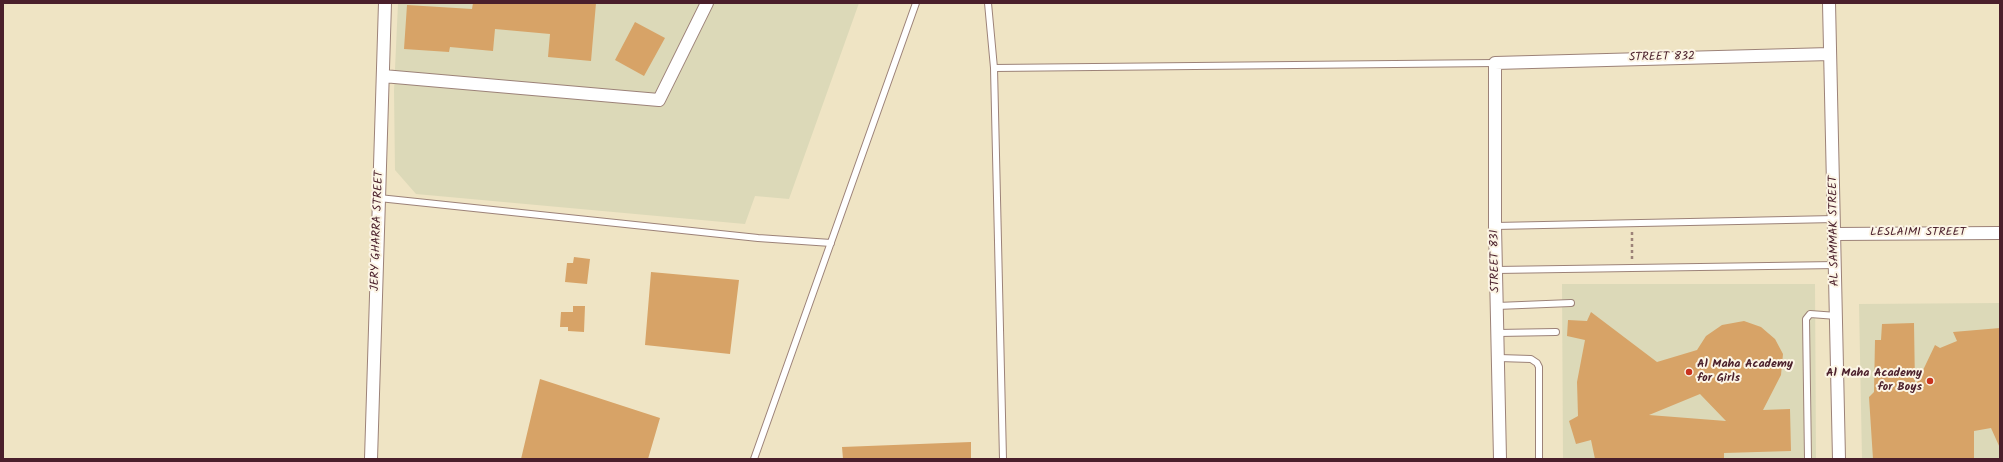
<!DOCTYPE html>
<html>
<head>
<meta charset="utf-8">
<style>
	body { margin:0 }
	#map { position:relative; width:2003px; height:462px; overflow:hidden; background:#efe4c4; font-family:Kalam,sans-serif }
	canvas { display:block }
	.frame { position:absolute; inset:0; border:4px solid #4a1f2b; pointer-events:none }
</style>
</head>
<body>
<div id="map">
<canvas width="2003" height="462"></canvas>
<div class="frame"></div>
</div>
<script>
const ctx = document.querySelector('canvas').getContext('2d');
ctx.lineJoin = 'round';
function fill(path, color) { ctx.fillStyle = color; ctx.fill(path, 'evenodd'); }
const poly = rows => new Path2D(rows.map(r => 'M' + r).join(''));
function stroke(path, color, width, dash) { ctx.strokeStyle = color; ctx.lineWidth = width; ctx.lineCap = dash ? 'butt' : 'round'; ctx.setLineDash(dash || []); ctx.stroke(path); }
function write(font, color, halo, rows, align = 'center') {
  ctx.font = font + ' Kalam,sans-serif'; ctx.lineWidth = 4; ctx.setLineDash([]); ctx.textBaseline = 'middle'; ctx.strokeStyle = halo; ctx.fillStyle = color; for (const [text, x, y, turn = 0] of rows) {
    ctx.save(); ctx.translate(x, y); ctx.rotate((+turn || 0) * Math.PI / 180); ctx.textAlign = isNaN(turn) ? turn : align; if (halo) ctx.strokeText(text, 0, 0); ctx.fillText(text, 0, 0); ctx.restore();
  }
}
const built = poly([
	[398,3,859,3,789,199,755,196,745,224,416,194,395,170,394,91],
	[1562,284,1815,284,1816,459,1563,459],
	[2000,303,2000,459,1862,459,1859,304]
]);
const building = poly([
	[473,3,596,3,591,61,548,57,550,34,495,29,493,51,450,47,449,52,404,49,407,5,472,9],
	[635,22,665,38,644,76,615,60],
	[574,257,590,259,587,284,565,282,567,263,573,263],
	[651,272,739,280,730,354,645,345],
	[573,306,585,306,584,332,568,331,568,327,560,327,561,312,573,312],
	[1591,312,1657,362,1697,350,1706,336,1722,325,1744,321,1761,327,1775,339,1783,354,1781,375,1763,410,1790,409,1791,451,1724,453,1724,459,1595,459,1591,440,1576,444,1569,421,1578,416,1577,382,1585,340,1567,336,1568,320,1587,321],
	[1700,394,1726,421,1649,415],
	[1914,323,1915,387,1935,345,1940,348,1957,341,1953,332,2000,328,2000,448,1991,428,1974,431,1974,459,1873,459,1869,397,1874,392,1875,340,1881,340,1882,324],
	[540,379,660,418,648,459,521,459],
	[971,442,971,459,843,459,842,447]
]);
const path = poly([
	[1632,232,1632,259]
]);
const service = poly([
	[988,3,994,68,1003,459],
	[994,68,1495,63],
	[379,198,758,238,831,243],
	[1495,226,1835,219],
	[1496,270,1836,265],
	[1497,306,1571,303],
	[1498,333,1556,332],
	[1499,358,1531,359,1537,363,1539,367,1539,459],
	[754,459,916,3],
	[1808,459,1806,319,1810,314,1837,316]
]);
const minor = poly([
	[1829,3,1839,459],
	[383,76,659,100,707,3],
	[1835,234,2000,233],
	[371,459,385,3],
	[1500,459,1495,226,1495,63,1830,54]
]);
const markers = [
	[1689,372,4,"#c8321e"],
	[1930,381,4,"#c8321e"]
];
const streetNames = [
	["STREET 832",1662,58,-1],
	["JERY GHARRA STREET",378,231,-88],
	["AL SAMMAK STREET",1835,231,-91],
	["LESLAIMI STREET",1918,233],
	["STREET 831",1496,261,-91]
];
const poiNames = [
	["Al Maha Academy",1697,365],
	["for Girls",1697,379],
	["Al Maha Academy",1922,374,"right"],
	["for Boys",1922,388,"right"]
];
fill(built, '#dcd9b8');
fill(building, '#d7a367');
stroke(service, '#9c8278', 8);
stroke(minor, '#9c8278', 14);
stroke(path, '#9c8278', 2.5, [3, 3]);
stroke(service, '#fff', 6);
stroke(minor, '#fff', 12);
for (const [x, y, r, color] of markers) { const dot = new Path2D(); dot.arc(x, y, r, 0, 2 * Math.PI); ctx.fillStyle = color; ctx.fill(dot); stroke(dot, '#fcf5e5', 1.5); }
write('12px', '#4a1f2b', '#fcf5e5', streetNames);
write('bold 12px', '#4a1f2b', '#fcf5e5', poiNames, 'left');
</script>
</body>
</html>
